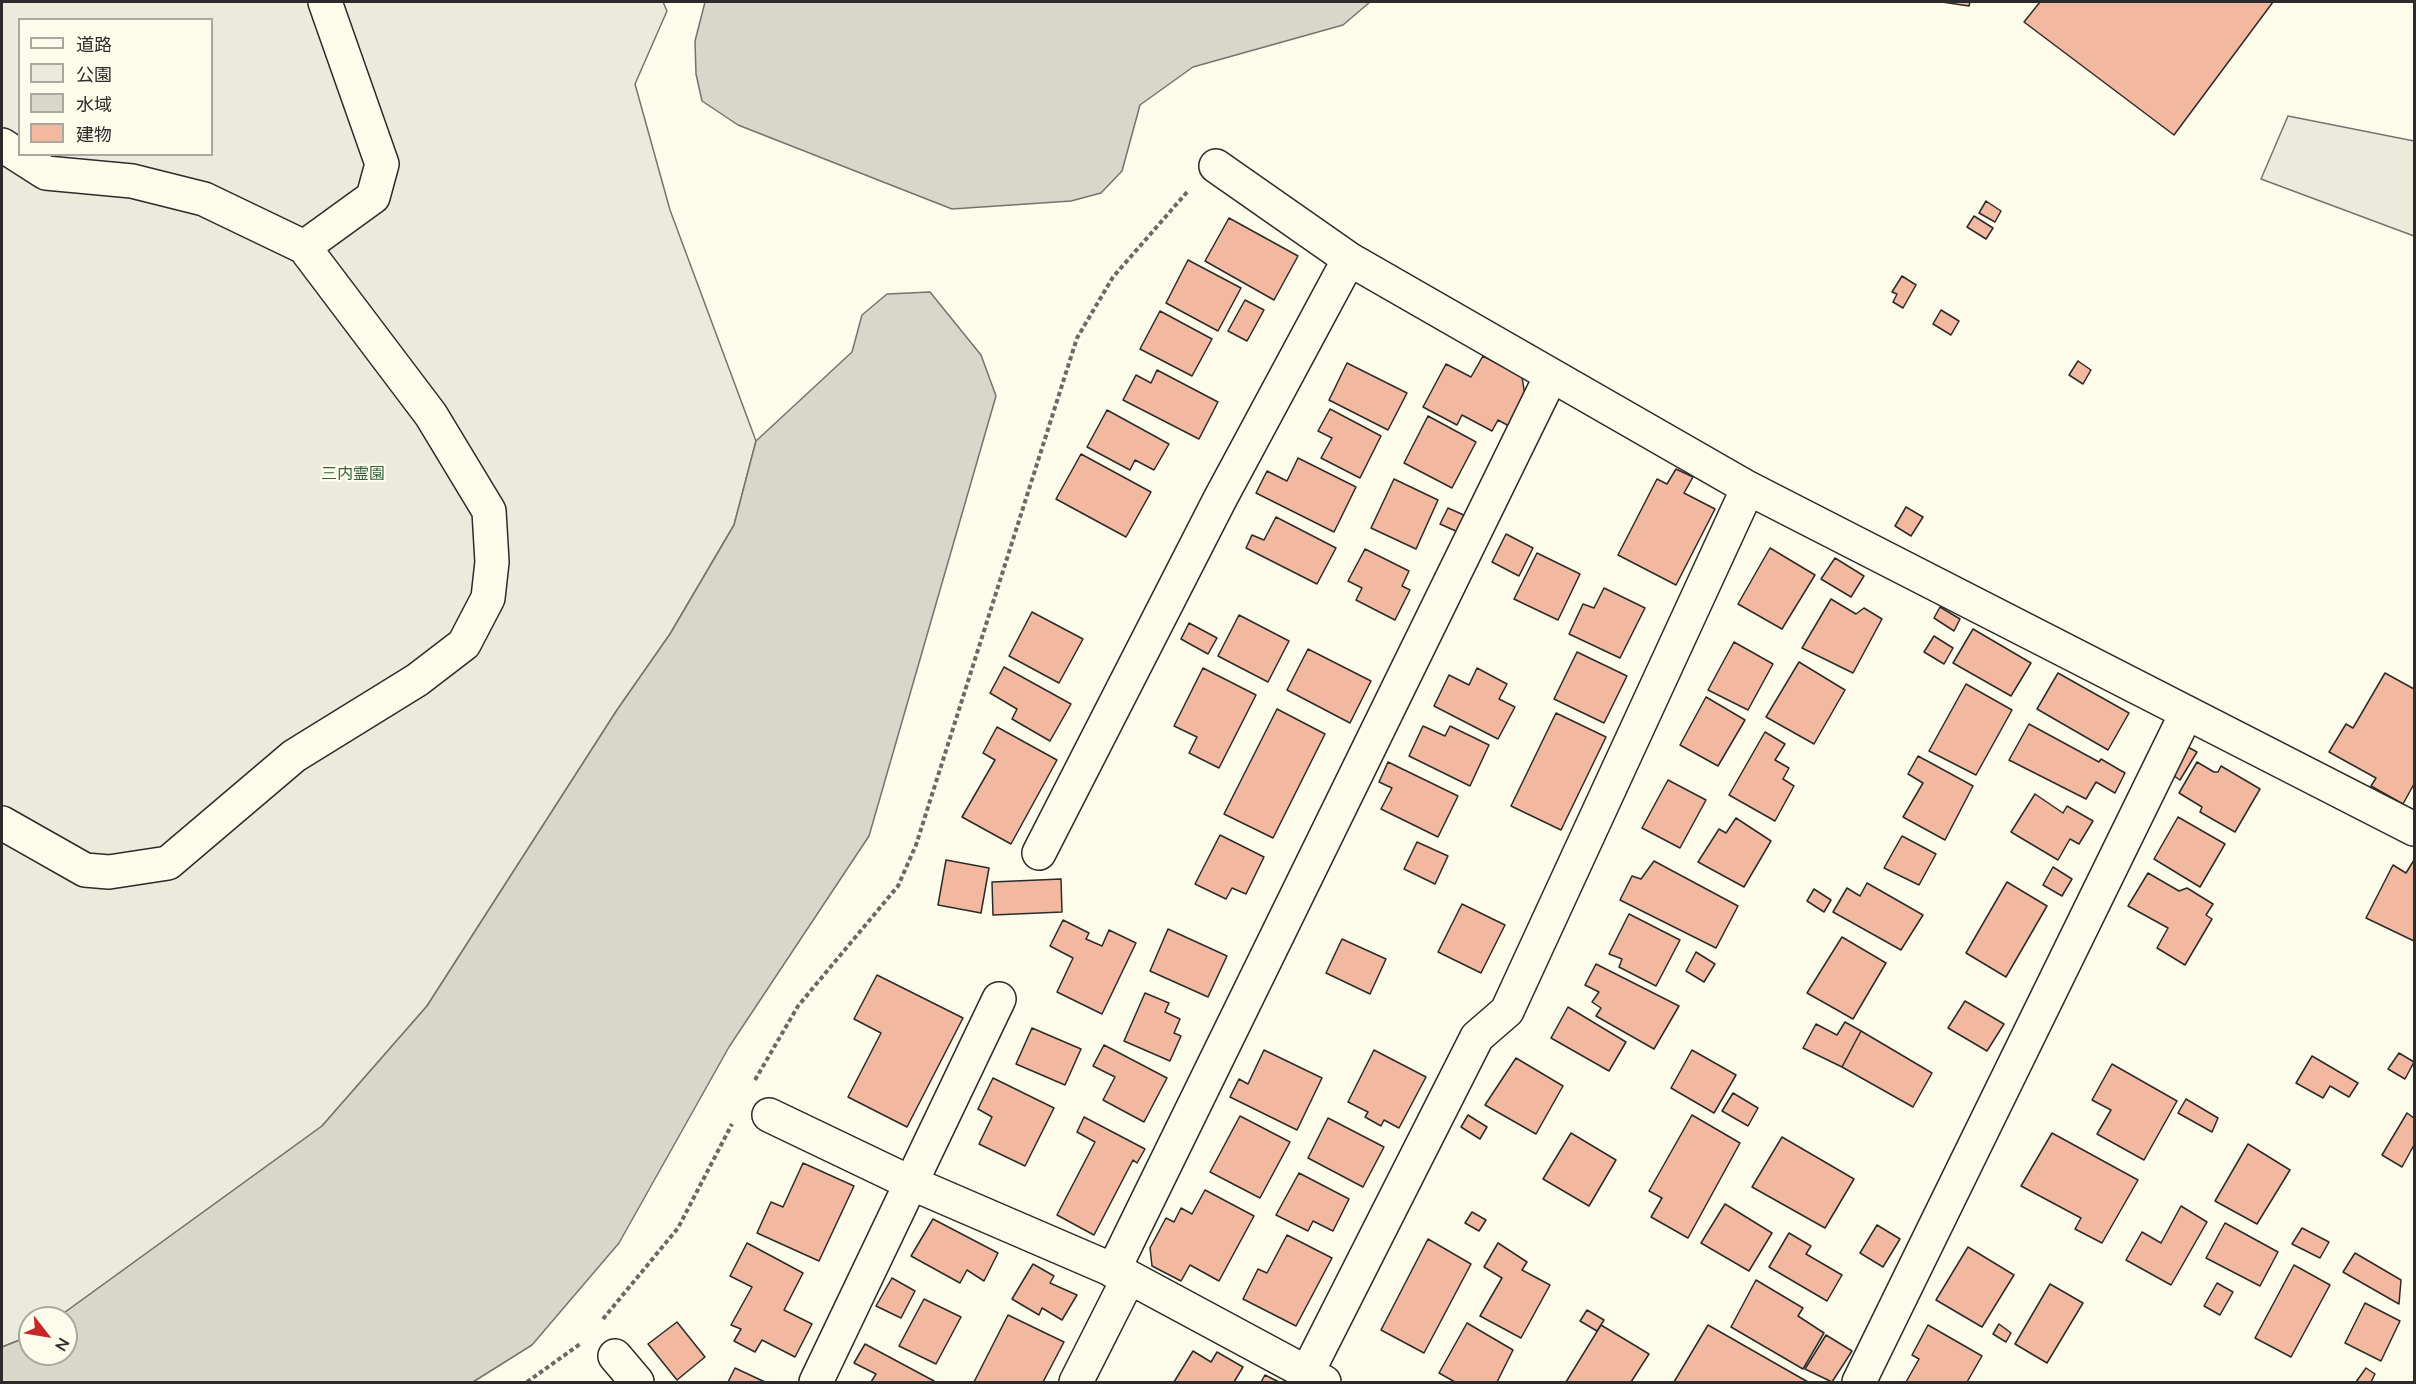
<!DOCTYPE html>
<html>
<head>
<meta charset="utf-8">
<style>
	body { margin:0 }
	#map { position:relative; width:2416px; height:1384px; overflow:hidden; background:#fdfbea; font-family:"Nunito Sans","Noto Sans JP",sans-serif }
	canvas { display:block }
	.frame { position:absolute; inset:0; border:3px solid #2b2b2b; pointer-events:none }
	.legend { position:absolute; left:18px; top:18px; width:195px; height:138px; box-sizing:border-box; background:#fdfbea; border:2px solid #a9a89e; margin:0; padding:8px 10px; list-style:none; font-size:18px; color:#2b2b2b }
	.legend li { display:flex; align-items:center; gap:12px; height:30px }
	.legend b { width:30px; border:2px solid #a9a89e }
	.north { position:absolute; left:18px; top:1306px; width:60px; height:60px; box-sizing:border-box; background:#fdfbea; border:2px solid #a9a89e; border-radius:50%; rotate:121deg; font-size:16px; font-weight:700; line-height:24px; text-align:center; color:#2b2b2b }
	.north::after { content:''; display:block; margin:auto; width:21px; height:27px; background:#c62828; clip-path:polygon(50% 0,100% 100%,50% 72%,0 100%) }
</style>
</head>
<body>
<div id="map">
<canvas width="2416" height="1384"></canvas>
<div class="frame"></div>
<ul class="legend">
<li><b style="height:8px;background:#fdfbea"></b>道路</li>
<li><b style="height:16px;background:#ecebdb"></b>公園</li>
<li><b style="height:16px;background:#d8d7c9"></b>水域</li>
<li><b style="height:16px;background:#f2b8a0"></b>建物</li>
</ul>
<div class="north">N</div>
</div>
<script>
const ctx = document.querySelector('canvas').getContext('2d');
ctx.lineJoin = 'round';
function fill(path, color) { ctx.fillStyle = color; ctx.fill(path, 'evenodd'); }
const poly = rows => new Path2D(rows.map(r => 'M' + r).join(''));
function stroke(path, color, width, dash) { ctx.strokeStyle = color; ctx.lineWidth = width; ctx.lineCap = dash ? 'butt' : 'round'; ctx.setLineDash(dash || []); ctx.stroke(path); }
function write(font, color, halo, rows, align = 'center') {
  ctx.font = font + ' "Nunito Sans","Noto Sans JP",sans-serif'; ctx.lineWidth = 4.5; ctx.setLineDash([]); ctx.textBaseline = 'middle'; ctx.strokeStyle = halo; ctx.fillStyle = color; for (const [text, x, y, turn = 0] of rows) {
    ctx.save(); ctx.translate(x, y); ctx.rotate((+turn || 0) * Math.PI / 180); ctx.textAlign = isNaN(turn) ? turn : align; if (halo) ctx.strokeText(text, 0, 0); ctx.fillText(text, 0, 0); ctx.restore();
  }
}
const green = poly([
	[2,2,663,2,667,11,635,84,670,210,756,441,734,525,670,634,617,710,427,1006,322,1126,57,1318,30,1318,30,1336,2,1347,2,2],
	[20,20,212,20,212,154,20,154,20,20],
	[2288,116,2414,141,2414,236,2261,179,2288,116]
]);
const water = poly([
	[705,2,1370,2,1343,25,1193,67,1140,105,1122,171,1101,193,1071,201,952,209,738,125,702,101,696,74,695,41,705,2],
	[930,292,981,355,996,396,869,836,729,1047,619,1243,532,1345,473,1382,2,1382,2,1347,30,1336,30,1354,66,1354,66,1318,57,1318,322,1126,427,1006,617,710,670,634,734,525,756,441,852,352,862,315,887,294,930,292]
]);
const building = poly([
	[1942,2,1970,2,1969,6,1942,2],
	[2040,2,2273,2,2174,135,2024,22,2040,2],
	[1986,201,2001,211,1995,222,1979,213,1986,201],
	[1974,216,1993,228,1986,239,1967,227,1974,216],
	[1229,218,1298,256,1274,300,1205,261,1229,218],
	[1188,260,1241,288,1218,331,1166,303,1188,260],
	[1902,276,1916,285,1903,308,1893,302,1897,294,1892,292,1902,276],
	[1245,300,1264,310,1247,341,1228,331,1245,300],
	[1941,310,1959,321,1951,335,1933,324,1941,310],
	[1160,311,1212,339,1192,376,1140,349,1160,311],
	[1483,356,1522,377,1525,396,1509,426,1498,420,1492,431,1462,415,1457,425,1423,407,1446,364,1471,377,1483,356],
	[2078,361,2091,370,2083,384,2069,375,2078,361],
	[1347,363,1407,393,1388,430,1329,400,1347,363],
	[1157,370,1218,402,1199,439,1123,400,1136,375,1151,383,1157,370],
	[1330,409,1381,436,1360,478,1321,458,1332,438,1318,431,1330,409],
	[1107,410,1169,444,1154,470,1135,460,1130,470,1087,447,1107,410],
	[1428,416,1476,442,1452,488,1404,463,1428,416],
	[1081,454,1151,492,1126,537,1056,499,1081,454],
	[1298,458,1356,487,1334,532,1256,493,1267,471,1287,481,1298,458],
	[1676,469,1693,477,1684,493,1715,509,1676,585,1618,555,1657,479,1667,484,1676,469],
	[1394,479,1438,500,1416,549,1371,528,1394,479],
	[1906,507,1923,517,1911,536,1895,526,1906,507],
	[1448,508,1466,516,1458,532,1440,524,1448,508],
	[1276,517,1336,548,1317,584,1246,548,1252,535,1264,540,1276,517],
	[1506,534,1533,548,1519,576,1492,562,1506,534],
	[1770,548,1815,575,1782,629,1738,604,1770,548],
	[1365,549,1409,571,1402,586,1410,590,1395,620,1356,600,1362,588,1348,581,1365,549],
	[1537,553,1580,574,1558,620,1514,599,1537,553],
	[1835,558,1864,576,1851,597,1821,579,1835,558],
	[1604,588,1645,608,1620,658,1569,634,1583,604,1594,608,1604,588],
	[1831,599,1856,614,1864,608,1882,619,1853,673,1802,648,1831,599],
	[1940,607,1960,619,1954,631,1934,618,1940,607],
	[1032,612,1083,639,1059,683,1009,656,1032,612],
	[1239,615,1289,641,1268,682,1218,656,1239,615],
	[1189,623,1217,638,1208,654,1181,639,1189,623],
	[1973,629,2031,663,2011,696,1953,663,1973,629],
	[1934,636,1953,648,1944,664,1924,652,1934,636],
	[1734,642,1773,664,1748,710,1708,690,1734,642],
	[1308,649,1371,681,1350,723,1287,690,1308,649],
	[1577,652,1627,676,1604,723,1554,699,1577,652],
	[1799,662,1845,690,1814,744,1766,717,1799,662],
	[1004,667,1071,704,1050,741,1012,719,1017,709,990,693,1004,667],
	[1203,668,1256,695,1219,768,1189,753,1197,737,1174,726,1203,668],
	[1477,668,1507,684,1499,699,1515,707,1498,739,1434,706,1449,675,1469,685,1477,668],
	[2058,673,2129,713,2108,750,2037,709,2058,673],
	[2385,673,2414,689,2414,784,2403,804,2371,786,2376,778,2329,752,2346,724,2353,728,2385,673],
	[1966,684,2012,710,1976,775,1929,751,1966,684],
	[1706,697,1745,720,1718,766,1680,745,1706,697],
	[1277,709,1325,734,1273,838,1224,814,1277,709],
	[1556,713,1606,737,1561,830,1511,806,1556,713],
	[2029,724,2099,762,2101,759,2125,773,2115,793,2096,782,2086,799,2009,760,2029,724],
	[1423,726,1445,736,1450,726,1489,745,1470,786,1409,756,1423,726],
	[997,727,1057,760,1011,844,962,817,995,760,983,753,997,727],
	[1765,732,1785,744,1775,760,1789,768,1783,779,1794,786,1775,821,1729,795,1765,732],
	[2184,745,2197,752,2180,780,2168,772,2184,745],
	[1918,756,1973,786,1945,840,1903,817,1923,783,1908,774,1918,756],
	[1388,762,1458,796,1438,837,1381,809,1392,788,1379,782,1388,762],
	[2197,762,2214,772,2218,772,2221,766,2260,789,2235,832,2200,812,2202,807,2179,793,2197,762],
	[1668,780,1706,800,1680,848,1642,828,1668,780],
	[2035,794,2063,813,2067,806,2093,821,2079,844,2070,839,2058,860,2011,832,2035,794],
	[2178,817,2225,844,2200,887,2154,859,2178,817],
	[1736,818,1771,841,1744,887,1698,862,1719,829,1726,833,1736,818],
	[1220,835,1264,857,1246,894,1232,888,1226,899,1195,884,1220,835],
	[1902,836,1936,854,1919,885,1884,868,1902,836],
	[1417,842,1448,856,1435,884,1404,869,1417,842],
	[946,860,989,868,981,913,938,905,946,860],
	[2414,860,2414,941,2366,918,2393,865,2406,873,2414,860],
	[1654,861,1738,906,1716,948,1620,900,1632,876,1641,879,1654,861],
	[2053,867,2072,879,2062,896,2043,885,2053,867],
	[2148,873,2179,891,2187,888,2213,904,2206,915,2212,919,2185,965,2157,948,2168,928,2128,906,2148,873],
	[1061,879,1062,912,993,915,992,882,1061,879],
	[2007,882,2047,906,2006,977,1966,953,2007,882],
	[1867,883,1923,915,1901,950,1833,912,1847,888,1860,896,1867,883],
	[1814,889,1831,900,1824,912,1807,901,1814,889],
	[1462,904,1505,925,1481,973,1438,952,1462,904],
	[1629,914,1680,940,1656,986,1619,967,1622,959,1609,954,1629,914],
	[1063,920,1089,933,1086,939,1102,946,1109,930,1136,943,1102,1014,1057,992,1073,958,1050,946,1063,920],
	[1168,929,1227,956,1208,997,1150,971,1168,929],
	[1842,937,1886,963,1853,1019,1807,993,1842,937],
	[1342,939,1386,959,1370,994,1326,973,1342,939],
	[1696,952,1715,964,1704,982,1686,971,1696,952],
	[1596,964,1679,1006,1654,1049,1596,1016,1601,1008,1592,1002,1599,992,1585,985,1596,964],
	[877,975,963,1018,907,1127,848,1097,881,1033,854,1019,877,975],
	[1145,993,1169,1003,1165,1012,1180,1019,1174,1033,1181,1036,1170,1061,1124,1041,1145,993],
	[1965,1001,2004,1024,1987,1051,1948,1028,1965,1001],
	[1568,1007,1626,1042,1609,1071,1551,1038,1568,1007],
	[1845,1022,1861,1031,1842,1067,1803,1048,1816,1024,1837,1035,1845,1022],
	[1032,1028,1081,1049,1065,1085,1016,1064,1032,1028],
	[1861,1031,1932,1073,1913,1107,1842,1067,1861,1031],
	[1104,1045,1167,1078,1144,1122,1103,1100,1115,1077,1093,1066,1104,1045],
	[1264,1050,1322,1078,1297,1130,1230,1097,1239,1079,1248,1084,1264,1050],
	[1374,1050,1426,1077,1399,1128,1384,1120,1381,1126,1365,1117,1368,1112,1348,1102,1374,1050],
	[1692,1050,1736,1075,1714,1113,1671,1088,1692,1050],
	[2399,1053,2414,1062,2405,1079,2388,1069,2399,1053],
	[2312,1056,2358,1083,2349,1097,2330,1086,2323,1098,2296,1083,2312,1056],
	[1516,1058,1563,1086,1536,1134,1485,1105,1516,1058],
	[2112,1064,2177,1101,2144,1160,2097,1134,2111,1110,2092,1100,2112,1064],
	[993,1078,1054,1108,1025,1166,979,1144,992,1117,978,1109,993,1078],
	[1733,1093,1758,1108,1748,1126,1722,1111,1733,1093],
	[2186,1099,2218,1118,2212,1132,2178,1113,2186,1099],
	[2407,1113,2414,1118,2414,1145,2402,1167,2382,1155,2407,1113],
	[1468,1115,1487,1127,1480,1139,1461,1127,1468,1115],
	[1692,1115,1740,1143,1688,1238,1651,1217,1662,1198,1649,1191,1692,1115],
	[1240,1116,1290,1142,1260,1198,1210,1172,1240,1116],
	[1084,1117,1145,1149,1137,1163,1133,1160,1094,1235,1057,1215,1095,1142,1077,1132,1084,1117],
	[1328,1118,1384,1147,1363,1187,1308,1158,1328,1118],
	[1571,1133,1616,1160,1589,1206,1543,1179,1571,1133],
	[2052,1133,2138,1180,2102,1243,2075,1229,2081,1218,2021,1186,2052,1133],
	[1782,1137,1854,1179,1825,1228,1752,1187,1782,1137],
	[2248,1144,2290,1170,2257,1224,2215,1201,2248,1144],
	[803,1163,854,1186,819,1261,757,1233,771,1202,783,1207,803,1163],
	[1299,1173,1349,1199,1333,1231,1313,1221,1308,1231,1276,1215,1299,1173],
	[1205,1190,1254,1216,1219,1281,1190,1265,1181,1281,1152,1266,1150,1248,1166,1218,1174,1222,1181,1208,1192,1214,1205,1190],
	[1725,1204,1772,1233,1749,1271,1701,1243,1725,1204],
	[2181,1206,2207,1222,2171,1285,2126,1260,2142,1232,2161,1243,2181,1206],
	[1472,1212,1486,1220,1479,1231,1465,1223,1472,1212],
	[933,1219,998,1253,984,1281,967,1270,960,1283,911,1256,933,1219],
	[2225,1223,2278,1252,2260,1286,2206,1258,2225,1223],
	[1877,1225,1900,1239,1883,1267,1860,1253,1877,1225],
	[2302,1228,2329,1242,2320,1258,2292,1244,2302,1228],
	[1789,1233,1811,1246,1806,1254,1842,1275,1827,1301,1769,1267,1789,1233],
	[1287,1235,1332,1258,1296,1326,1243,1299,1258,1269,1267,1273,1287,1235],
	[1428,1239,1471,1264,1424,1353,1381,1330,1428,1239],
	[747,1243,803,1273,784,1310,812,1324,795,1357,762,1340,755,1352,734,1341,741,1329,731,1325,752,1287,730,1276,747,1243],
	[1498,1243,1527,1262,1522,1270,1550,1285,1521,1338,1480,1316,1502,1278,1484,1267,1498,1243],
	[1968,1247,2014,1275,1982,1327,1936,1300,1968,1247],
	[2355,1253,2401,1280,2399,1304,2343,1272,2355,1253],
	[1033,1264,1054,1276,1050,1283,1077,1295,1062,1320,1042,1308,1039,1315,1012,1299,1033,1264],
	[2294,1265,2330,1285,2291,1357,2255,1338,2294,1265],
	[892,1278,915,1291,901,1318,876,1306,892,1278],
	[1756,1280,1803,1308,1798,1316,1824,1333,1803,1369,1731,1327,1756,1280],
	[2217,1283,2233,1292,2220,1315,2204,1306,2217,1283],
	[2050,1284,2083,1303,2047,1363,2015,1344,2050,1284],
	[924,1299,961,1317,936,1364,899,1346,924,1299],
	[2365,1303,2400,1321,2381,1361,2345,1343,2365,1303],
	[1587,1310,1604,1320,1597,1331,1580,1321,1587,1310],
	[1008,1315,1064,1342,1043,1382,974,1382,1008,1315],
	[677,1322,705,1357,677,1380,648,1344,677,1322],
	[1467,1323,1513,1350,1497,1382,1455,1382,1439,1373,1467,1323],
	[1999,1324,2011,1333,2006,1342,1993,1334,1999,1324],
	[1601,1325,1649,1354,1631,1382,1566,1382,1601,1325],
	[1708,1325,1808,1382,1674,1382,1708,1325],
	[1928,1325,1982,1356,1967,1382,1906,1382,1919,1359,1912,1355,1928,1325],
	[1826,1335,1852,1351,1832,1382,1805,1369,1826,1335],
	[865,1344,934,1381,934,1382,871,1382,876,1374,854,1363,865,1344],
	[1193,1351,1211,1362,1217,1352,1243,1367,1234,1382,1174,1382,1193,1351],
	[735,1368,765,1382,728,1382,735,1368],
	[2366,1368,2375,1374,2371,1382,2356,1382,2366,1368],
	[1265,1375,1279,1382,1261,1382,1265,1375]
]);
const path = poly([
	[755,1080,798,1006,898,886,916,845,1077,338,1113,277,1188,191],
	[603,1319,678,1228,732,1124],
	[527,1382,580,1344]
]);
const minor = poly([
	[2,145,46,173,132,181,204,199,304,247,431,415,489,511,492,562,488,598,464,644,417,680,294,756,168,863,109,872,85,870,2,823],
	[1216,166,1349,259],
	[304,247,373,197,382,164,325,2],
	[1039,853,1220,499,1349,259,1748,488,2414,829],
	[999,999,911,1183,1129,1277,1324,1382],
	[769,1115,911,1183,816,1382],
	[1113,1271,1551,376],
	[615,1356,637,1382],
	[1307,1373,1477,1037,1507,1011,1748,488],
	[1076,1382,1129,1277],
	[1859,1382,2186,714]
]);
const parkNames = [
	["三内霊園",353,475]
];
fill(green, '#ecebdb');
stroke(green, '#74746e', 1.5);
fill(water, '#d8d7c9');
stroke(water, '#74746e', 1.5);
fill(building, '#f2b8a0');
stroke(building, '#2b2b2b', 1.5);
stroke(minor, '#2b2b2b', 36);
stroke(path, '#6a6964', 4, [4.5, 3]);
stroke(minor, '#fdfbea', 33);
write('16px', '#34623c', '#fdfbea', parkNames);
</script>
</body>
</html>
